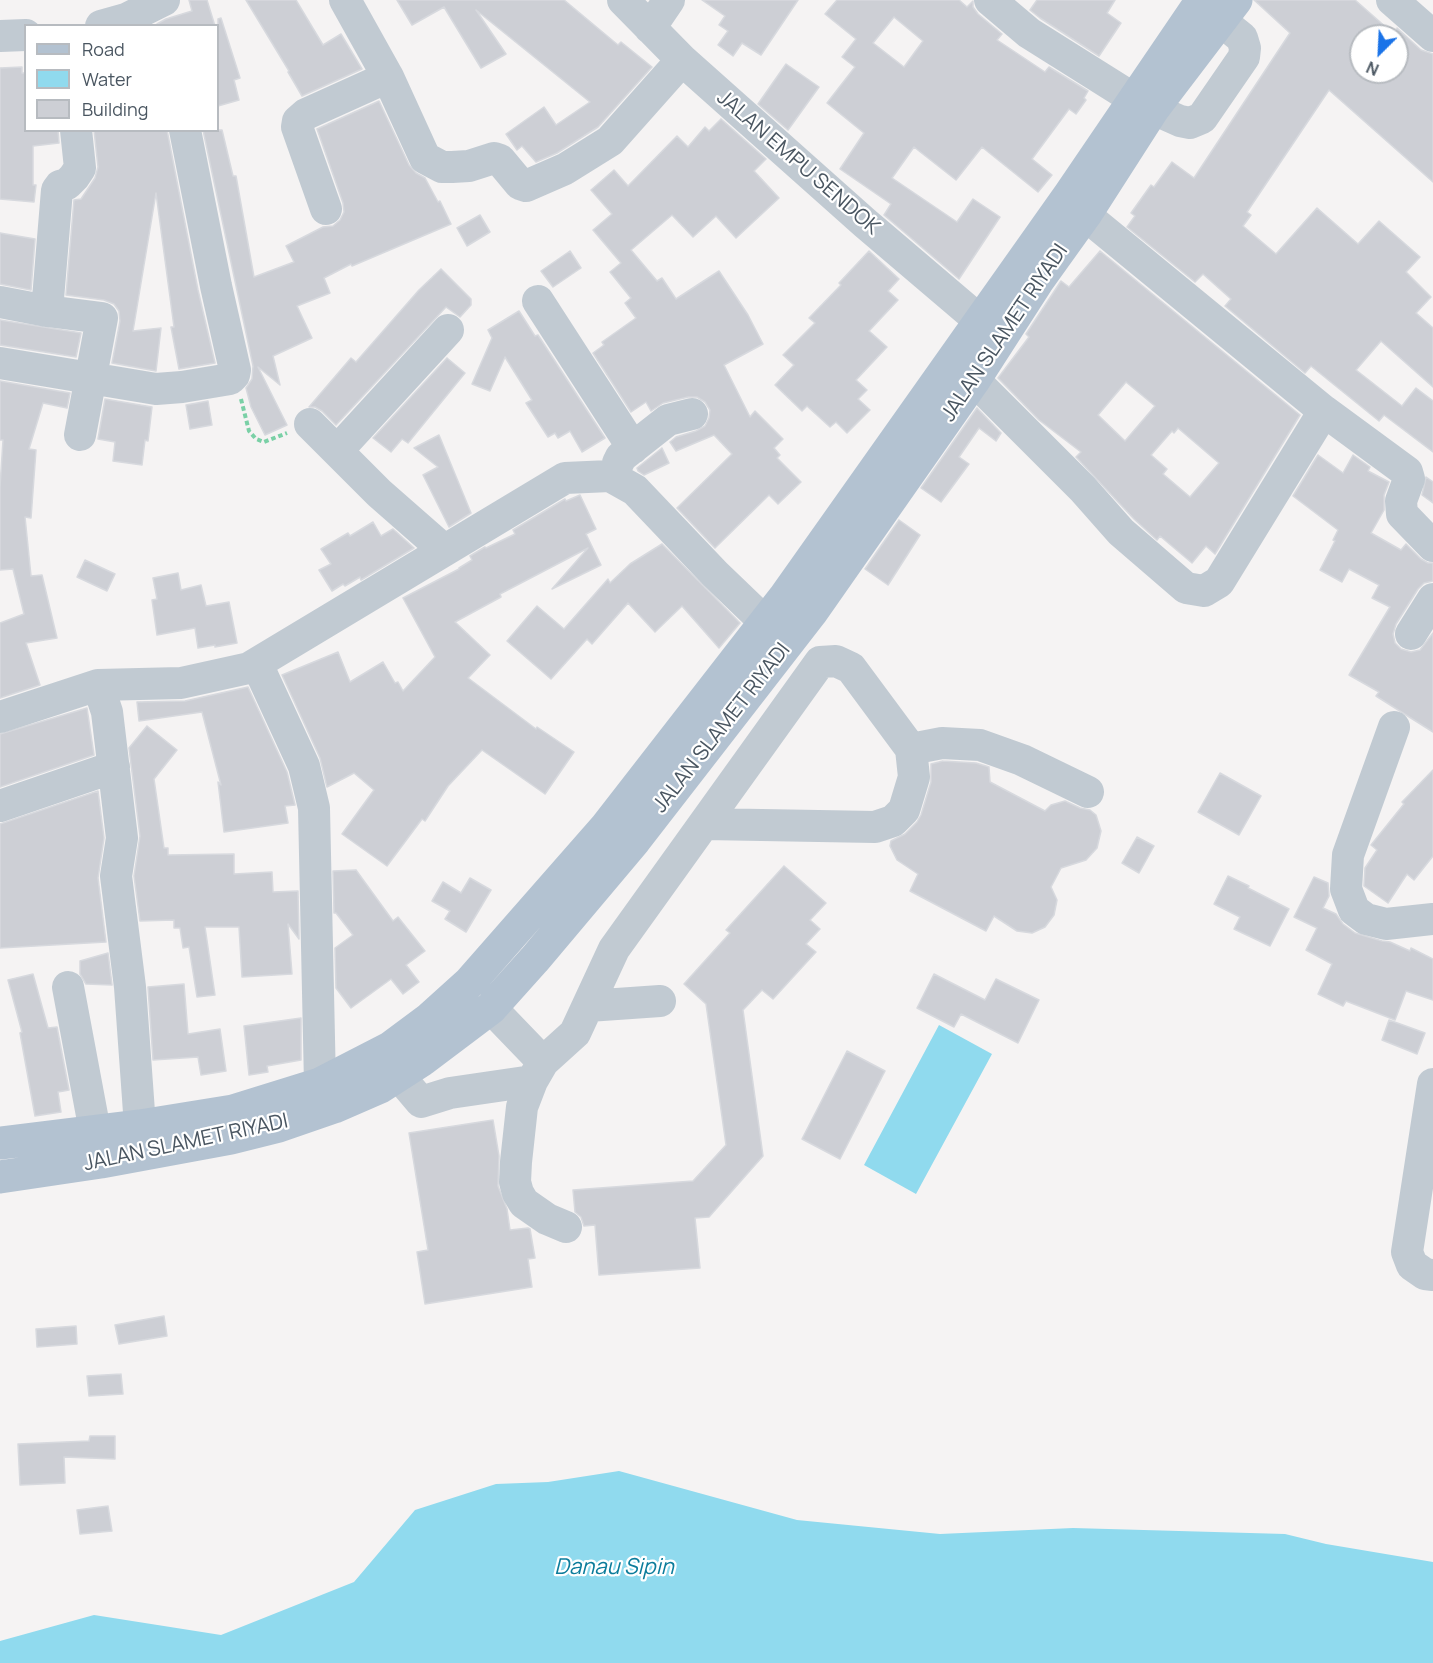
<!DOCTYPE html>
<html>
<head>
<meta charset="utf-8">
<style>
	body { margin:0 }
	#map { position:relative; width:1433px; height:1663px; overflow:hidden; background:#f5f3f3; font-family:Manrope,sans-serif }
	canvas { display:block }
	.legend { position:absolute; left:24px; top:24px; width:195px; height:108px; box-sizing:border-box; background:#fff; border:2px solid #b7bbc0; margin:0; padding:8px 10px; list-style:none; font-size:18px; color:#4a5661 }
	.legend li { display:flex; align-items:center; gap:12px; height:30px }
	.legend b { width:30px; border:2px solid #b7bbc0 }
	.north { position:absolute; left:1349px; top:24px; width:60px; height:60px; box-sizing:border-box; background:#fff; border:2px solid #b7bbc0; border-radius:50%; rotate:204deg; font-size:16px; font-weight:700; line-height:24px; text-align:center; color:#4a5661 }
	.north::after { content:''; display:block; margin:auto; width:21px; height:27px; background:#1a73e8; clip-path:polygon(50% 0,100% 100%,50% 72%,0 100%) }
</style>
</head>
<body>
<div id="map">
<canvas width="1433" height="1663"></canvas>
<ul class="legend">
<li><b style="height:8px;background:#b3c2d1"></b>Road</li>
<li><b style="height:16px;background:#90daee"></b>Water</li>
<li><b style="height:16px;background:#cdcfd5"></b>Building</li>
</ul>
<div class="north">N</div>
</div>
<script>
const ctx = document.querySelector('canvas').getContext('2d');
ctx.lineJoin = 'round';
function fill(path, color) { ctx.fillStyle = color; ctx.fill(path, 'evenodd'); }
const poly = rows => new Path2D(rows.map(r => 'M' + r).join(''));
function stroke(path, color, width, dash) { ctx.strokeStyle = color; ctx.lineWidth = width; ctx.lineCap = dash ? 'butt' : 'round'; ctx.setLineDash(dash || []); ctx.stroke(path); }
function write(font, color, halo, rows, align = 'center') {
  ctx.font = font + ' Manrope,sans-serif'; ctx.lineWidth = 4.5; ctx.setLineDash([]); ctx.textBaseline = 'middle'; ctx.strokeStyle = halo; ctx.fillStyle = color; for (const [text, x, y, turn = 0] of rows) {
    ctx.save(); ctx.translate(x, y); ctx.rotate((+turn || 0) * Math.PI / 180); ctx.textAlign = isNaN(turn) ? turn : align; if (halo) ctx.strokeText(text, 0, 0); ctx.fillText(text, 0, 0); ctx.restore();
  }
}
const water = poly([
	[939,1025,992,1054,916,1194,864,1165],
	[619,1471,797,1520,940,1534,1073,1528,1285,1534,1326,1544,1433,1562,1433,1663,0,1663,0,1641,94,1615,221,1635,354,1582,415,1510,496,1484,548,1482]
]);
const building = poly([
	[189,0,207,0,215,26,157,26,157,24,166,19,192,11,189,0],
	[246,0,296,0,323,45,341,34,362,69,302,96,288,72,289,71,246,0],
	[397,0,564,0,618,45,621,42,652,67,598,127,557,153,536,162,522,146,517,150,506,134,544,107,556,125,590,102,476,10,506,54,481,68,444,7,412,25,397,0],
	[702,0,798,0,761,55,742,43,733,56,718,45,728,31,719,25,725,16,702,0],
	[837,0,959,0,967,7,973,1,973,7,978,14,1002,34,997,40,1045,72,1049,67,1088,91,1084,98,1086,100,1076,114,1069,109,1032,159,1052,175,1038,192,982,147,956,180,914,147,892,178,957,222,973,199,1000,217,959,279,884,215,891,204,840,169,864,133,827,103,855,67,842,57,856,39,825,14,837,0],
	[894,17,923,41,904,67,873,43,894,17],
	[1037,0,1115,0,1107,13,1121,23,1099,56,1040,18,1030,10,1037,0],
	[1254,0,1355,0,1396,36,1361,36,1361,72,1397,72,1397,28,1421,50,1433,54,1433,182,1329,90,1247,212,1251,215,1243,226,1276,254,1317,208,1358,244,1379,221,1420,257,1406,272,1431,297,1416,313,1433,328,1433,387,1381,341,1356,370,1402,406,1416,388,1433,401,1433,452,1384,415,1379,421,1311,366,1305,373,1225,306,1231,299,1203,274,1195,282,1127,227,1135,216,1131,213,1151,185,1154,187,1172,162,1194,178,1290,33,1254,0],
	[221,18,240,78,234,80,239,100,218,106,218,19,221,18],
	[786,64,819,87,788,130,758,104,786,64],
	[22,67,22,73,26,73,26,130,58,130,59,143,33,146,33,185,36,185,34,202,0,199,0,68,22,67],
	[379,101,409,165,416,173,425,178,438,202,440,201,451,224,352,266,351,264,324,278,330,293,297,306,312,338,273,356,280,385,258,367,287,425,265,435,251,407,246,388,252,379,253,366,203,130,222,130,233,176,236,176,254,277,294,262,286,246,323,227,333,226,340,220,344,212,343,203,317,129,379,101],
	[721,119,766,159,754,171,779,198,736,238,716,216,693,237,672,215,631,250,657,281,662,278,676,299,719,271,748,315,763,344,724,365,750,417,755,411,783,439,774,448,780,455,777,458,801,482,778,504,769,495,715,548,677,508,732,454,714,435,676,451,670,442,676,437,696,431,705,426,709,418,710,410,705,402,697,397,688,397,663,403,651,411,646,402,631,412,593,353,604,345,602,342,636,318,625,303,631,298,610,272,621,263,593,230,612,214,591,190,614,170,628,186,677,136,688,147,705,127,709,131,721,119],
	[94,130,167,130,198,290,215,363,179,369,171,327,174,327,156,193,133,331,161,328,156,371,112,363,120,321,119,311,114,304,104,300,66,295,74,200,81,199,95,178,98,167,94,130],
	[480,215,490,232,467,246,457,228,480,215],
	[0,233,35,239,31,290,0,284,0,233],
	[570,251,581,268,553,287,541,271,570,251],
	[869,251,899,279,888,291,898,300,869,331,887,347,856,380,867,390,858,399,870,410,847,433,836,422,830,427,807,406,802,411,775,385,794,365,783,355,815,323,809,318,841,285,839,283,869,251],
	[1100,251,1300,415,1215,554,1206,546,1192,563,1160,536,1157,540,1134,519,1076,457,1081,452,1039,420,998,378,1029,337,1026,334,1061,281,1069,287,1100,251],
	[1126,382,1155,406,1125,441,1098,415,1126,382],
	[1178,428,1219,463,1190,497,1163,474,1167,469,1151,455,1172,431,1174,433,1178,428],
	[441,269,471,299,471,305,460,317,446,307,336,425,322,411,315,407,309,407,351,358,356,362,419,290,441,269],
	[519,311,535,336,538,335,605,438,582,452,570,431,558,438,555,433,548,437,526,403,532,400,505,357,490,391,472,384,492,338,488,330,519,311],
	[0,320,81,333,76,357,0,345,0,320],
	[447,358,465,373,408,443,402,439,391,452,373,438,447,358],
	[0,381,70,393,67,408,43,403,29,449,36,450,31,518,25,517,31,576,42,575,57,638,26,643,40,685,0,698,0,623,24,614,13,569,0,570,0,487,3,440,0,440,0,381],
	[105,399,152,407,148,441,145,440,142,465,113,461,115,442,98,439,105,399],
	[208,401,212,425,190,429,186,405,208,401],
	[977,408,1001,433,996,441,979,428,959,457,969,464,941,502,921,488,977,408],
	[439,435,471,513,449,527,423,475,438,467,414,448,439,435],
	[662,448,669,463,644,475,638,471,637,468,662,448],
	[1318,455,1343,473,1353,455,1370,467,1368,471,1389,482,1384,495,1384,510,1371,533,1401,550,1406,544,1421,559,1428,563,1433,563,1433,581,1424,583,1418,589,1396,624,1393,634,1395,643,1401,649,1411,652,1420,650,1433,633,1433,732,1376,696,1379,692,1349,675,1390,607,1372,598,1379,585,1349,569,1342,582,1320,570,1335,541,1333,540,1338,530,1293,496,1318,455],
	[1426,477,1433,482,1433,503,1422,495,1426,477],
	[580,495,596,529,586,534,601,565,552,589,588,548,500,594,501,597,455,622,490,655,468,678,536,729,537,727,574,752,545,794,482,750,448,786,425,821,422,819,387,866,342,834,374,790,354,773,327,787,320,758,282,675,338,652,350,682,383,662,395,683,398,682,403,691,435,657,403,598,459,569,459,568,472,560,470,556,485,547,486,548,515,534,513,530,565,499,566,501,580,495],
	[899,520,920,535,888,585,865,569,899,520],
	[373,522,381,536,393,529,414,548,361,580,360,577,345,586,343,584,332,591,319,570,331,564,321,549,348,533,350,536,373,522],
	[662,544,740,623,719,648,682,606,655,632,628,603,592,644,587,639,551,679,507,641,537,606,564,629,608,579,610,583,630,564,662,544],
	[85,560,115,574,107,591,77,577,85,560],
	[178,573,181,590,201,585,206,606,229,602,237,643,215,647,215,645,198,648,195,628,157,635,152,600,157,599,153,578,178,573],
	[248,687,287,772,295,805,285,806,288,823,224,832,218,782,221,785,202,712,139,721,137,702,185,701,248,687],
	[87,708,94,755,0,787,0,734,87,708],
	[147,726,177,750,154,779,164,848,168,848,168,855,234,854,234,874,272,872,273,892,298,891,299,939,288,924,292,974,242,977,239,927,205,927,215,995,197,997,189,947,183,948,180,928,174,928,174,920,140,921,134,876,140,836,129,748,147,726],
	[943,761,976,763,989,767,990,782,1045,811,1051,805,1065,801,1080,808,1090,810,1096,815,1101,831,1097,848,1086,860,1061,868,1051,887,1057,900,1054,915,1045,927,1032,933,1017,931,994,916,986,931,910,891,918,874,897,860,890,846,891,841,905,834,917,822,921,815,931,782,931,764,943,761],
	[1433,770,1433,856,1414,880,1407,874,1388,903,1364,886,1365,868,1377,850,1371,845,1404,804,1402,802,1433,770],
	[1220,773,1261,796,1239,835,1198,812,1220,773],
	[98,791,104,838,98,878,106,942,0,948,0,824,98,791],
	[1137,837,1154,846,1139,873,1122,863,1137,837],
	[784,866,826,903,810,920,820,929,806,944,816,952,773,999,762,990,743,1010,763,1156,709,1217,695,1218,700,1268,599,1275,595,1225,584,1226,581,1217,575,1212,573,1190,693,1181,726,1145,706,1004,684,984,730,933,726,930,784,866],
	[356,870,393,921,398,917,425,951,406,965,419,982,403,994,391,979,351,1008,336,988,335,948,353,935,336,913,334,913,333,871,356,870],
	[1228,876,1249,886,1248,888,1289,909,1270,946,1234,929,1240,917,1214,904,1228,876],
	[1314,877,1328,883,1329,896,1323,908,1336,914,1343,924,1355,933,1382,941,1390,942,1410,951,1411,948,1433,959,1433,1000,1406,991,1395,1020,1346,1001,1343,1006,1318,994,1332,964,1306,950,1317,928,1294,917,1314,877],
	[470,878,491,890,466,932,445,919,450,911,432,901,443,882,461,893,470,878],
	[108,953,112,985,86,984,80,974,80,961,108,953],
	[33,974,48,1028,57,1027,69,1090,58,1092,61,1112,35,1116,20,1033,22,1032,8,980,33,974],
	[934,974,985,1000,996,979,1039,1000,1018,1043,961,1014,954,1027,917,1008,934,974],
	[184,984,188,1034,220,1029,226,1071,201,1075,198,1057,153,1060,148,987,184,984],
	[301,1018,301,1060,267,1066,268,1072,249,1075,244,1026,301,1018],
	[1389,1020,1425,1033,1417,1054,1382,1040,1389,1020],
	[847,1051,885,1071,840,1159,802,1139,847,1051],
	[493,1120,499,1156,498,1186,507,1209,510,1230,528,1228,530,1229,535,1258,528,1259,532,1287,425,1304,417,1252,428,1250,409,1133,493,1120],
	[164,1316,167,1336,119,1344,115,1325,164,1316],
	[76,1326,77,1344,37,1347,36,1329,76,1326],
	[121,1374,123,1394,89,1396,87,1376,121,1374],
	[90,1436,115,1436,115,1459,64,1457,65,1483,20,1485,18,1444,89,1441,90,1436],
	[108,1506,112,1531,80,1534,77,1510,108,1506]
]);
const path = poly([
	[241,399,249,431,256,439,264,442,287,433]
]);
const minor = poly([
	[345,0,388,77,425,158,442,167,452,167,469,166,494,158,500,160,520,184,526,186,565,169,610,141,682,60],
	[623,0,682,60,865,223,979,320],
	[990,0,1029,33,1134,99],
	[1392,0,1433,36],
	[101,26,126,19,164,0],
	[650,28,669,0],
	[0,36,26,35],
	[1153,109,1180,121,1190,123,1202,118,1244,57,1245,48,1242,38,1221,21],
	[326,209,297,127,298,121,306,114,388,77],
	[1085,215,1324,411,1407,472,1409,479,1401,501,1402,514,1433,546],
	[538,301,633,448],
	[0,302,47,311,102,318,80,435],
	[47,311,57,190,60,186,67,184,74,177,80,168,76,130],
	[0,363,156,389,182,387,230,379,234,375,235,370,216,286,185,130],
	[974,380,1083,489,1121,532,1186,588,1204,591,1219,582,1324,411],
	[310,424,379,493,444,550],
	[337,451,448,330],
	[618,463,621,457,668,420,692,414],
	[1411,634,1433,599],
	[257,664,304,766,314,808,320,1084],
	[98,685,107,712,122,838,116,876,130,987,140,1126],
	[0,717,98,685,181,683,249,668,565,478,610,476,635,490,715,574,765,622],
	[1394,727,1348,855,1346,889,1354,910,1366,919,1386,924,1433,919],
	[911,749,942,743,980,745,1022,760,1088,792],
	[0,806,114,767],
	[68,987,100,1158],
	[588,1006,660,1001],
	[491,1008,543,1062,532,1081,522,1107,516,1162,515,1182,518,1193,524,1203,547,1219,566,1227],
	[543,1062,575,1033,614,949,820,662,836,661,851,668,911,749,914,777,904,810,893,821,875,827,705,824],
	[399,1076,421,1102,450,1093,532,1081],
	[1433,1084,1407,1252,1412,1265,1425,1274,1433,1275]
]);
const major = poly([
	[0,1143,140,1126,233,1111,320,1084,390,1048,429,1019,470,982,606,827,784,598,1070,194,1202,0],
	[0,1177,101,1162,231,1138,279,1126,334,1107,380,1087,422,1060,491,1008,534,960,635,840,811,613,974,380,1037,282,1085,215,1153,109,1236,0]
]);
const streetNames = [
	["JALAN EMPU SENDOK",798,163,41],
	["JALAN SLAMET RIYADI",1005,333,-56],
	["JALAN SLAMET RIYADI",722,728,-52],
	["JALAN SLAMET RIYADI",186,1143,-12]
];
const waterNames = [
	["Danau Sipin",614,1568]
];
fill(water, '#90daee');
fill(building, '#cdcfd5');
stroke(building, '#d7d9de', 1.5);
stroke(path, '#7ad0a6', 4, [4.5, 3]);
stroke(minor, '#c1cad2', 32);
stroke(major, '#b3c2d1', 33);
write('21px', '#4a5661', '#fff', streetNames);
write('italic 22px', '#0c7c9b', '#fff', waterNames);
</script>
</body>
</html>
